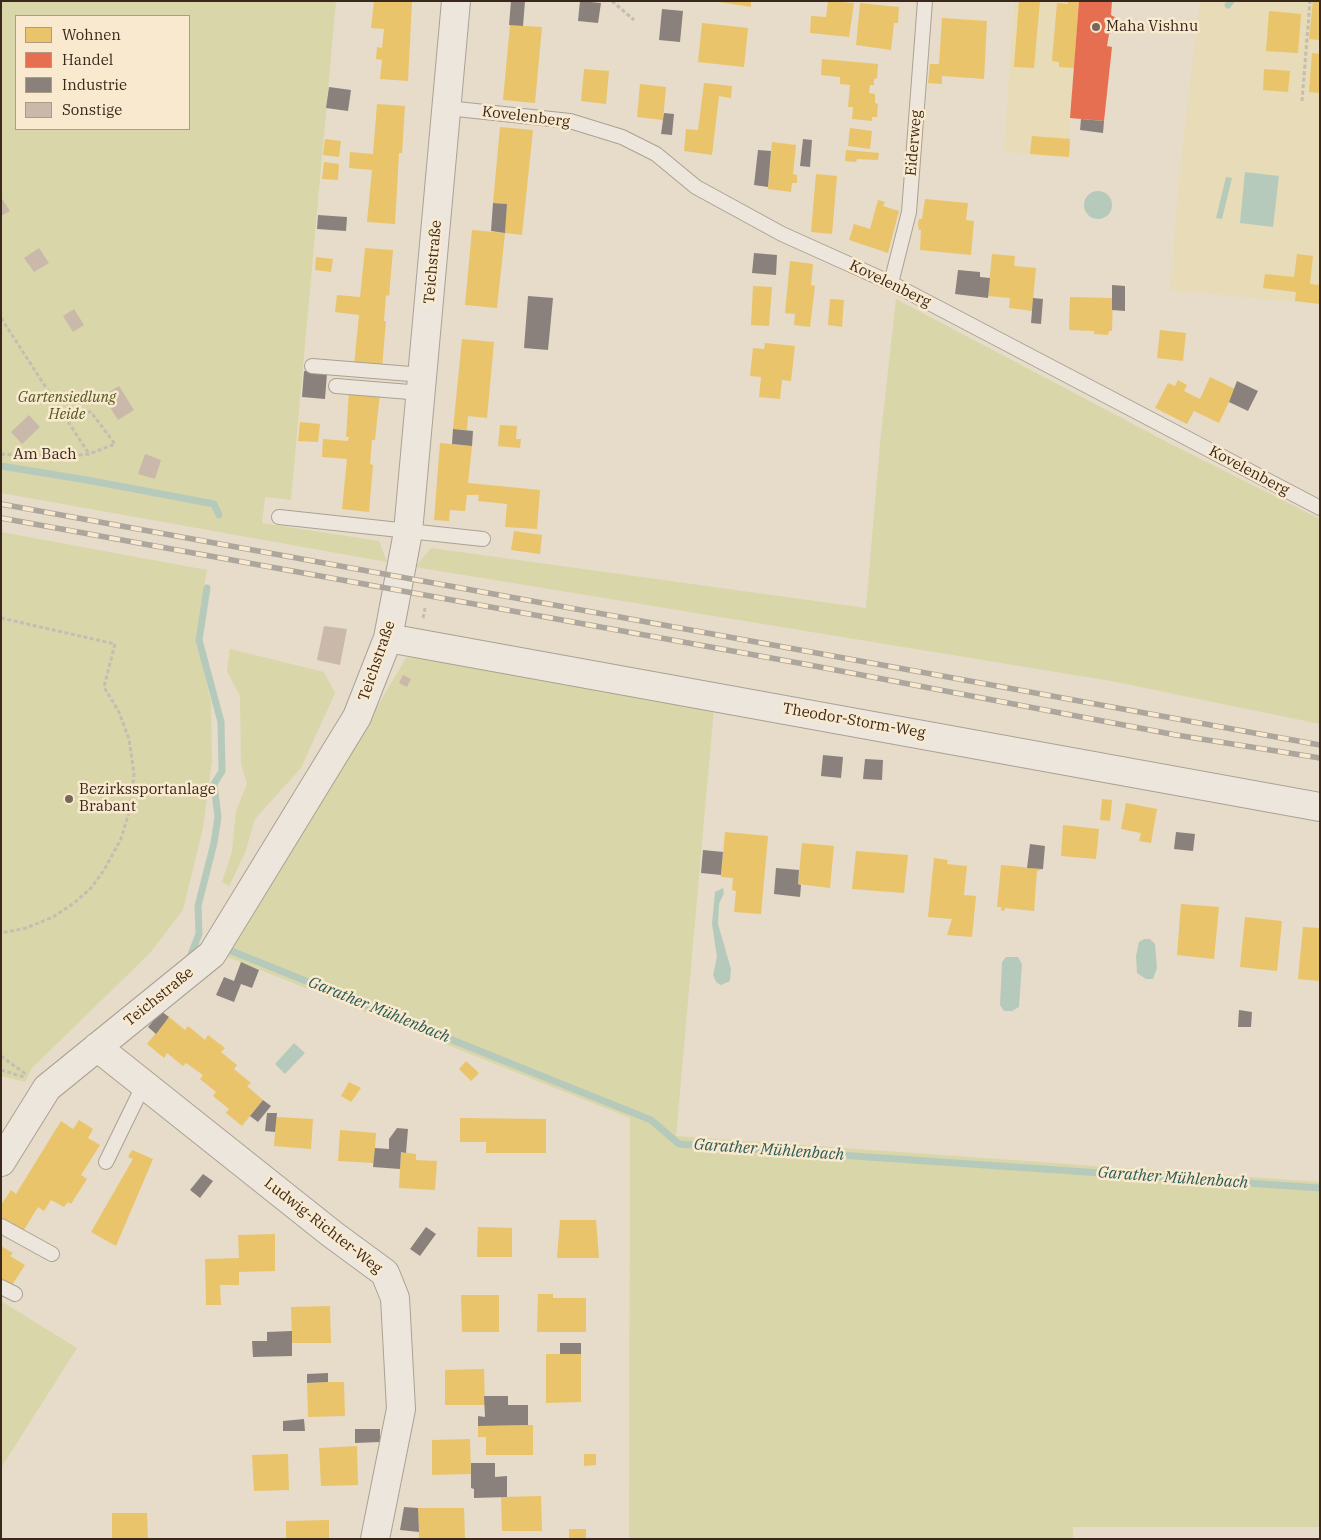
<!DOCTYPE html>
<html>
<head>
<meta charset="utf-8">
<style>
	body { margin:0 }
	#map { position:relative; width:1321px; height:1540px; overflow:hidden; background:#e6dcc9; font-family:"IBM Plex Serif",serif }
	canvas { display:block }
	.frame { position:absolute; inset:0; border:2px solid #39281b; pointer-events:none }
	.legend { position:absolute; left:15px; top:15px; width:175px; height:115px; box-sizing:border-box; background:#f9e9ce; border:1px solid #ac9c86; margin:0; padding:6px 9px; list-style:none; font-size:15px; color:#39281b }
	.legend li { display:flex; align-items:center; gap:10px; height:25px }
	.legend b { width:25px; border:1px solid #ac9c86 }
</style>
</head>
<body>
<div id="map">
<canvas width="1321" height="1540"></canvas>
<div class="frame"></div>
<ul class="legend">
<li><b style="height:14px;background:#e9c46a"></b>Wohnen</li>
<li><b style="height:14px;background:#e76f51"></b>Handel</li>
<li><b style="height:14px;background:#8a817c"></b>Industrie</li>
<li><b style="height:14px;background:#cab9aa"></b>Sonstige</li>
</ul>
</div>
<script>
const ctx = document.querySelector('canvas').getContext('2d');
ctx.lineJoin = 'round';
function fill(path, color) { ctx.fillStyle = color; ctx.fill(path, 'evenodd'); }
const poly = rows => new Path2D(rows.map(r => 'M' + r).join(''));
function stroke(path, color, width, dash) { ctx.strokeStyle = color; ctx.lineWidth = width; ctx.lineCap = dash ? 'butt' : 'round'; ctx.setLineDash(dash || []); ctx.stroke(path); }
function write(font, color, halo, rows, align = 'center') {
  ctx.font = font + ' "IBM Plex Serif",serif'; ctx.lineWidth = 5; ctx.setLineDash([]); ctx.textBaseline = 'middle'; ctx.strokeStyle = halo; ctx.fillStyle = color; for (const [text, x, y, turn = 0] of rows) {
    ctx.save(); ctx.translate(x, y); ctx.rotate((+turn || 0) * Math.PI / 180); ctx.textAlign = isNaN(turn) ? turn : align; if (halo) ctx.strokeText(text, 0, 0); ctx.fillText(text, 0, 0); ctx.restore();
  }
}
const farmland = poly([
	[1014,1,1079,1,1070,118,1069,157,1004,152],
	[1200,1,1320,1,1320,304,1170,290,1180,169]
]);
const green = poly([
	[1,1,336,1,291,500,265,497,262,523,379,541,387,562,1,493],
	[16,16,189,16,189,129,16,129],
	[896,299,1169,443,1320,519,1320,724,1111,681,415,567,431,548,866,608,880,443],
	[1,532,207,570,196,636,211,702,212,761,203,828,183,910,150,953,32,1068,25,1082,1,1076],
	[230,649,324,672,335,693,301,768,255,819,245,853,229,886,222,882,232,852,236,811,247,784,241,764,240,696,227,671],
	[431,655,714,708,676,1136,1320,1182,1320,1527,1073,1527,1073,1539,629,1539,630,1118,228,957,406,658],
	[1,1301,77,1348,1,1468]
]);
const water = poly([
	[1245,172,1279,176,1273,227,1240,223],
	[1226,177,1232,178,1222,219,1216,218],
	'1084 205a14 14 0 1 1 28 0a14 14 0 1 1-28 0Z',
	[723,888,724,893,719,904,718,924,731,969,730,981,721,985,716,982,713,975,717,957,712,924,715,892],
	[1144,939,1150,939,1155,944,1157,968,1153,979,1146,979,1137,973,1136,956,1139,942],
	[1006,957,1018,957,1022,964,1019,1007,1012,1011,1004,1011,1000,1005,1002,962],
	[294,1043,305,1053,285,1074,275,1064]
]);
const homes = poly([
	[374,1,412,1,408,81,380,79,382,60,376,59,377,47,382,48,384,29,371,28],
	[713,1,751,1,751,7],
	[828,1,854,3,849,37,810,33,811,16,826,17],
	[1019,1,1040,1,1034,68,1014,67],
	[1068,1,1079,1,1074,68,1059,67,1059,62,1052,61,1057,3,1068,4],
	[1313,1,1320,1,1320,40,1309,39],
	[860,3,899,7,898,23,894,23,891,50,856,45],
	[1269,11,1301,14,1298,53,1266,51],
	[942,18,987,21,984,79,942,76,942,84,928,83,930,64,939,64],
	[702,23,748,28,744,67,698,62],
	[510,25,542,27,535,103,503,100],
	[1312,53,1320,54,1320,93,1309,92],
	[822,59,878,64,877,78,874,79,874,85,870,85,869,93,875,94,875,103,878,104,877,117,872,117,872,121,852,119,853,107,848,107,850,85,840,84,840,77,821,75],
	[584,69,609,71,606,104,581,101],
	[1264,69,1290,71,1288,92,1263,90],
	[704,83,732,86,731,98,719,96,712,155,684,151,686,129,698,130],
	[640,84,666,87,663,120,637,117],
	[377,104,405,106,402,153,399,153,395,224,367,222,372,170,349,168,350,152,373,154],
	[500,127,533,130,522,235,505,233,507,204,493,203],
	[850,128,872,131,870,149,848,146],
	[1032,136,1070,139,1069,157,1030,154],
	[325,139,341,141,339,157,323,155],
	[772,142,796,145,793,174,797,175,797,183,792,183,791,192,768,189],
	[846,150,879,153,878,160,857,159,856,162,845,161],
	[324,162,339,164,338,180,322,179],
	[816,174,837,176,832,234,811,232],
	[925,199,968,203,966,220,974,221,971,255,920,250,921,230,919,230,918,225,919,219,922,219],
	[878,200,885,202,883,206,899,211,888,253,849,240,854,224,870,229],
	[472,230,505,233,497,308,465,305],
	[365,248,393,250,389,296,386,295,384,321,386,321,382,368,354,365,359,315,335,312,337,295,360,297],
	[992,254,1015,256,1014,266,1036,268,1032,311,1009,308,1010,298,988,296],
	[1297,254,1313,256,1310,284,1320,285,1320,304,1295,301,1296,292,1263,288,1265,274,1294,277],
	[316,257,333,259,331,272,315,270],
	[790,261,813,264,811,285,815,286,810,327,794,325,795,314,785,313],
	[753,286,772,287,769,326,751,325],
	[1070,297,1113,298,1112,331,1109,331,1108,335,1094,334,1094,331,1069,330],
	[830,299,844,300,842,327,828,325],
	[1160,330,1186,333,1183,361,1157,358],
	[462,339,494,342,487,418,468,416,467,430,453,429],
	[765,343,795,346,791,381,782,380,780,399,759,397,761,377,750,376,753,348,764,349],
	[1210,377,1235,389,1219,423,1194,411,1187,424,1155,408,1168,383,1175,386,1178,380,1187,385,1184,391,1200,399],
	[349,391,380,393,375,440,372,440,370,464,373,465,369,512,342,509,347,459,322,457,323,439,348,441,349,437,346,437],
	[300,422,320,424,318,442,298,441],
	[500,425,517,426,516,439,521,439,520,448,498,446],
	[440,443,472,446,468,483,540,490,537,529,505,527,507,504,478,501,479,495,467,495,465,511,450,510,449,521,434,520],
	[514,531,542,535,540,554,511,550],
	[1102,799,1112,800,1110,821,1100,820],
	[1126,803,1157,809,1151,843,1139,841,1141,833,1121,829],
	[1063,825,1099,829,1096,859,1061,856],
	[725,832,768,836,761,914,734,912,736,891,732,890,733,878,721,877],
	[802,843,834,846,830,888,798,884],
	[856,851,908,855,904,893,852,889],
	[934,858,948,860,947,864,967,866,964,895,976,896,972,937,947,935,952,919,928,917],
	[1001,865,1043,869,1037,871,1034,911,1005,908,1004,911,1001,910,1001,907,997,907],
	[1181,904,1219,907,1214,959,1177,955],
	[1245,917,1282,921,1277,971,1240,967],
	[1303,927,1320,928,1320,981,1298,979],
	[169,1017,185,1030,188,1026,205,1040,208,1035,225,1048,221,1052,237,1065,234,1069,251,1083,247,1086,263,1100,242,1126,226,1113,229,1109,213,1096,216,1092,200,1079,203,1075,186,1063,183,1066,167,1053,164,1058,147,1044],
	[466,1061,479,1073,471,1081,459,1069],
	[349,1082,361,1088,351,1102,341,1096],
	[276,1117,313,1119,311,1149,274,1146],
	[460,1118,546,1119,546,1153,486,1153,486,1142,460,1142],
	[79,1120,93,1129,88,1138,100,1145,81,1175,87,1179,71,1204,68,1202,64,1207,51,1200,44,1211,38,1207,22,1233,1,1220,1,1205,11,1190,16,1194,61,1121,73,1129],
	[340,1130,376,1133,374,1163,338,1161],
	[132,1150,153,1159,116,1246,91,1232,133,1159,128,1157],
	[401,1152,416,1154,416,1160,437,1161,435,1190,399,1188],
	[560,1220,596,1220,599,1258,557,1258],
	[478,1227,512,1228,512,1257,477,1257],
	[275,1234,275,1271,239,1272,239,1285,220,1285,221,1305,206,1305,205,1259,239,1258,238,1235],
	[1,1246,13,1253,10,1256,25,1265,12,1285,1,1279],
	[538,1294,553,1294,553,1298,586,1298,586,1332,537,1332],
	[461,1295,499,1295,499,1332,462,1332],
	[330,1306,331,1343,292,1343,291,1307],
	[546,1354,581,1354,581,1402,546,1403],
	[484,1369,485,1405,445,1405,445,1370],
	[328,1382,344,1382,345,1416,308,1417,307,1383],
	[528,1425,533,1425,533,1455,486,1455,486,1437,478,1437,478,1426],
	[470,1439,471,1474,432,1475,432,1440],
	[357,1446,358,1485,321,1486,319,1448],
	[288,1454,289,1490,254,1491,252,1455],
	[584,1454,596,1454,596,1465,584,1466],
	[541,1496,542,1531,502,1531,501,1497],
	[418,1508,464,1508,465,1539,419,1539],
	[112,1513,147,1513,148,1539,112,1539],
	[329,1520,329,1539,286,1539,286,1521],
	[569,1529,586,1529,586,1539,569,1539]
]);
const shops = poly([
	[1079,1,1112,1,1111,15,1118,19,1120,24,1118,30,1109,34,1107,46,1112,47,1104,121,1070,118]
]);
const industry = poly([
	[511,1,525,1,523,26,509,25],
	[580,1,601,3,598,23,578,21],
	[662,9,683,11,680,42,659,40],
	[329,87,351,90,348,111,326,108],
	[664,113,674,114,672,135,661,134],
	[1081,119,1104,121,1103,133,1080,130],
	[803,139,812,140,810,167,800,166],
	[758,150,771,151,768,187,754,185],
	[493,203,507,204,505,233,491,231],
	[318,215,347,217,346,231,317,229],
	[754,253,777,255,776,275,752,273],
	[958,270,980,272,980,277,990,278,988,298,955,294],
	[1112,285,1125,286,1125,311,1112,310],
	[528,296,553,298,548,350,524,348],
	[1033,298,1043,299,1041,324,1031,323],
	[304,371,327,373,325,399,302,397],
	[1237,381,1258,391,1248,411,1229,402],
	[453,429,473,431,472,446,452,444],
	[823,755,843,757,841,778,821,776],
	[865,759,883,760,882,780,863,779],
	[1176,832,1195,834,1193,851,1174,849],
	[1030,844,1045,846,1043,869,1027,868],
	[703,850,723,852,721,875,701,873],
	[776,868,799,870,798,884,801,885,800,897,774,894],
	[241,962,259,970,252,988,241,984,234,1002,216,995,224,977,234,981],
	[1239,1010,1252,1012,1251,1027,1238,1027],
	[161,1011,169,1017,156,1034,148,1027],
	[263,1100,271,1106,258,1122,250,1116],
	[267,1113,277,1113,275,1132,265,1131],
	[397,1128,408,1129,406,1153,401,1152,400,1169,373,1167,375,1148,389,1149,389,1139],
	[203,1174,213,1181,200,1198,190,1190],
	[426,1227,436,1234,420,1256,410,1249],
	[292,1331,292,1356,253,1357,252,1341,267,1341,267,1332],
	[560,1343,581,1343,581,1354,560,1354],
	[328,1373,328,1382,307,1383,307,1374],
	[484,1396,508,1396,508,1405,528,1405,528,1425,478,1426,478,1416,485,1417],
	[304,1419,305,1431,283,1431,283,1421],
	[355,1429,380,1429,380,1442,355,1443],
	[471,1463,495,1463,495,1477,507,1476,507,1497,474,1498,474,1489,471,1488],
	[404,1507,418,1508,419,1532,400,1530]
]);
const stream = poly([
	[1228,5,1231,1],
	[1,466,87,480,214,504,219,515],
	[229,950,651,1120,679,1144,1320,1188],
	[190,957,199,934,198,906,214,843,218,817,214,784,222,771,221,722,199,640,207,588]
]);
const building = poly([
	[1,197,10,211,1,216],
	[39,248,49,263,34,272,24,258],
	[74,309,84,325,73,332,63,316],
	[119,386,134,410,118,420,103,396],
	[29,415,40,427,22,444,11,432],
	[145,454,161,460,155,479,138,474],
	[324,626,347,629,340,665,317,660],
	[403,675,411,679,407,687,399,683]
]);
const path = poly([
	[612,1,634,20],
	[1302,101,1310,1],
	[1,318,89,454],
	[1,454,62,457,89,454,115,444,91,412,63,412],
	[1,618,115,644,104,687,119,712,129,739,134,774,130,809,121,839,104,870,91,888,74,903,53,917,26,928,1,933],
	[423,618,425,608],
	[1,1056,27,1075],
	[1,1070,24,1077]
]);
const lane = poly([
	[447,108,570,121,622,137,656,154,696,187,782,234,891,283,1320,508],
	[891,283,909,212,925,1],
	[312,366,423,375],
	[336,386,422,393],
	[279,517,483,539],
	[106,1162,144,1084],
	[1,1226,52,1254],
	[1,1287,15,1294]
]);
const street = poly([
	[388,638,1320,807],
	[97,1047,332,1234,385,1273,395,1298,401,1409,375,1539],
	[1,1162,47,1088,212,954,357,717,388,638,408,532,456,1]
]);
const rail = poly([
	[1,504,1320,745],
	[1,518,804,664,1176,735,1320,758]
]);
const markers = [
	[1096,27,5,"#766758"],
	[69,799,5,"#766758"]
];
const poiNames = [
	["Maha Vishnu",1106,27],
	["Bezirkssportanlage",79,790],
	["Brabant",79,807]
];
const streetNames = [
	["Kovelenberg",526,117,7],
	["Eiderweg",914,143,-85],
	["Teichstraße",433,262,-85],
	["Kovelenberg",890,284,26],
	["Am Bach",45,455],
	["Kovelenberg",1249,471,28],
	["Teichstraße",377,661,-71],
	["Theodor-Storm-Weg",854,721,10],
	["Teichstraße",159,997,-39],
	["Ludwig-Richter-Weg",323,1226,38]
];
const parkNames = [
	["Gartensiedlung",67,398],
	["Heide",67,415]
];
const waterNames = [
	["Garather Mühlenbach",379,1010,22],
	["Garather Mühlenbach",769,1150,4],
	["Garather Mühlenbach",1173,1178,4]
];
fill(farmland, '#e7dbb8');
fill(green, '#d9d6aa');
fill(water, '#b6cabc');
fill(homes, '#e9c46a');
fill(shops, '#e76f51');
fill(industry, '#8a817c');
stroke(stream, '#b6cabc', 7);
fill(building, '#cab9aa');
stroke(lane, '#aba193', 16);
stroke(street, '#aba193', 30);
stroke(path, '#c5bdb3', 3, [4, 2.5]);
stroke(lane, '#ede6dc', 14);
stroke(street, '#ede6dc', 28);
stroke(rail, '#aca69c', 5.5);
stroke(rail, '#f9e9ce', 4, [11]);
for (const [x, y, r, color] of markers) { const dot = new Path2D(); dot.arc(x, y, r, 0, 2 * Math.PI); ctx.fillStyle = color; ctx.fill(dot); stroke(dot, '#f9e9ce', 2); }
write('15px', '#39281b', '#f9e9ce', poiNames, 'left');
write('15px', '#39281b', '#f9e9ce', streetNames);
write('italic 15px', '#4e581f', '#f9e9ce', parkNames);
write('italic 16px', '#285b54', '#f9e9ce', waterNames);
</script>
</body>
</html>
